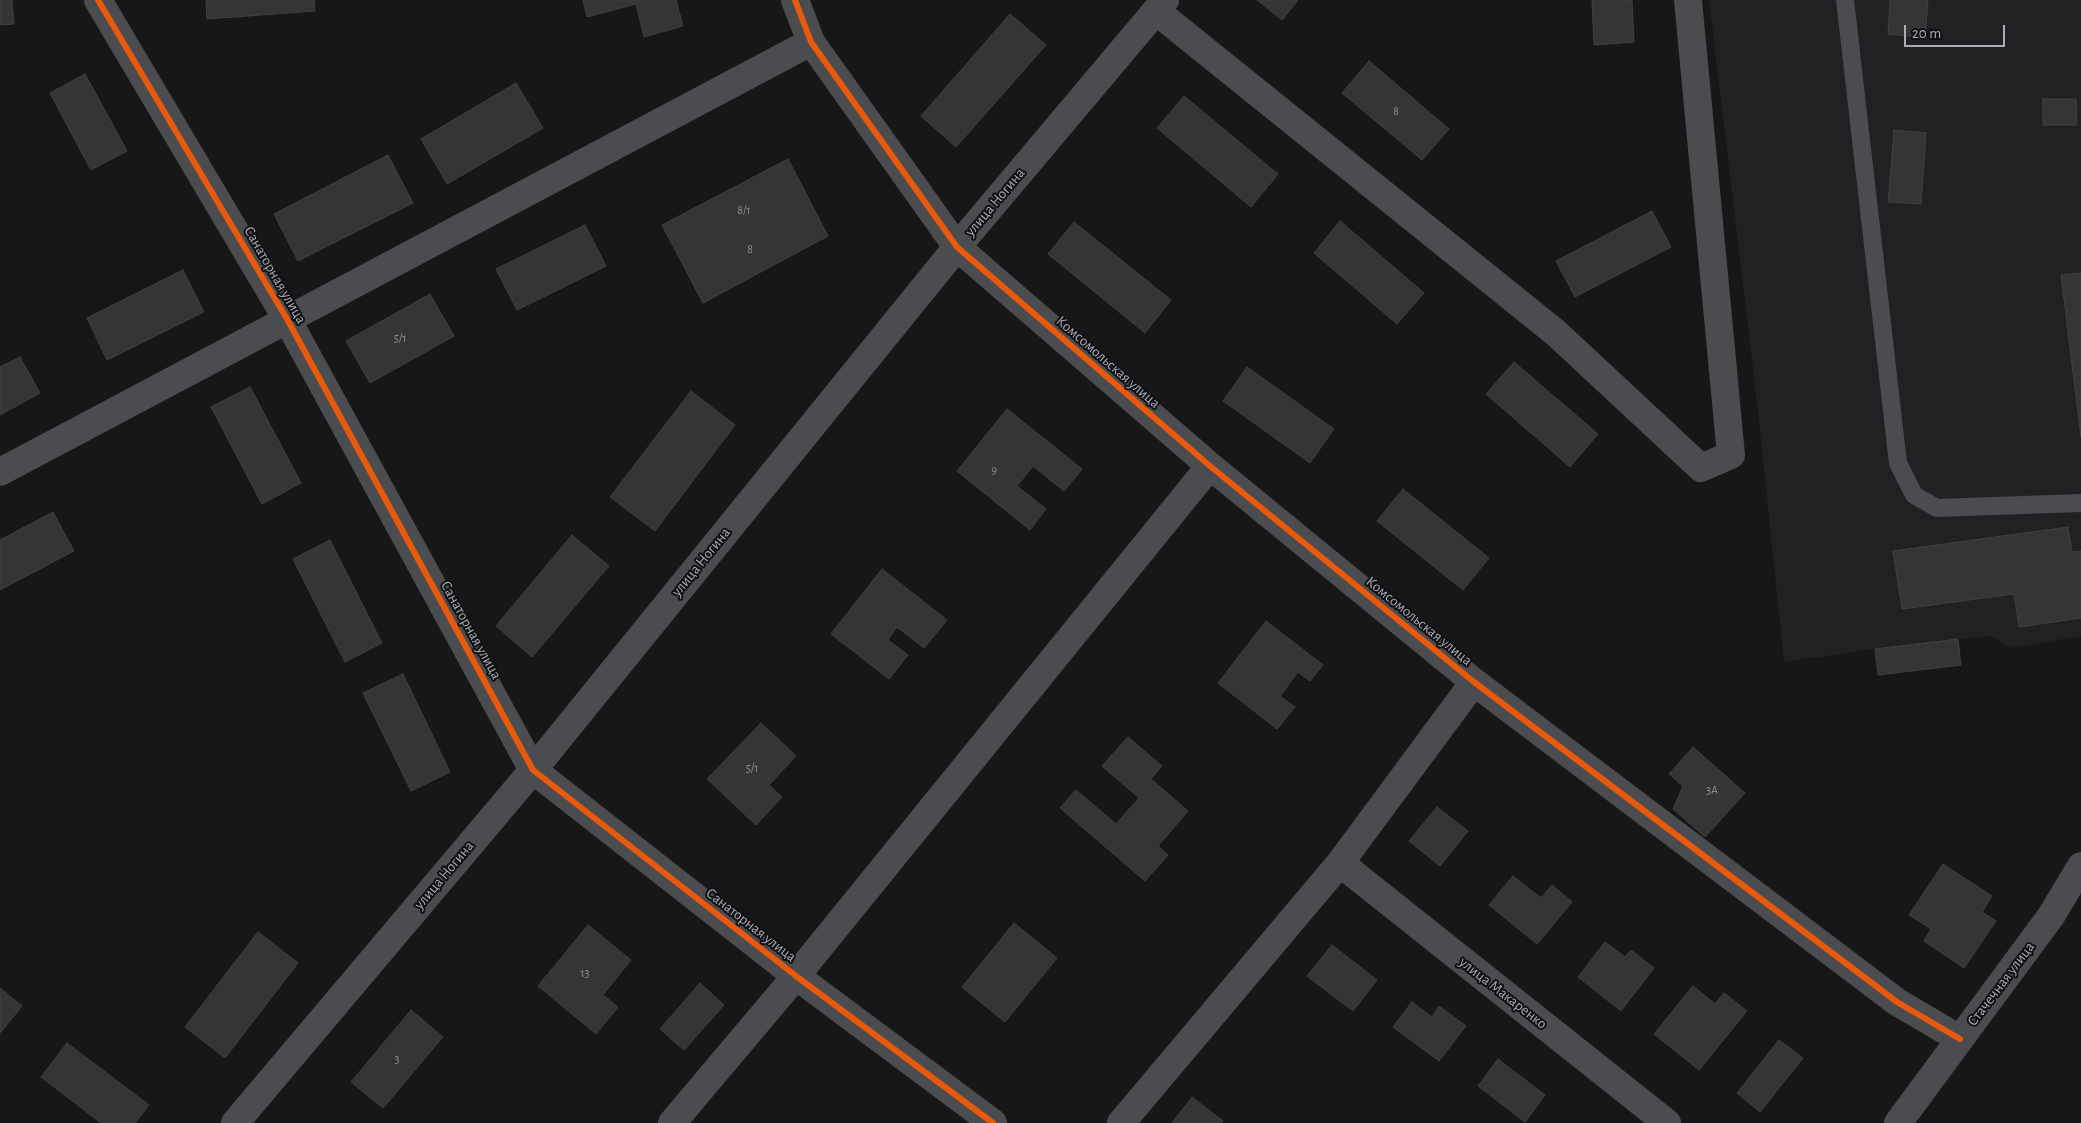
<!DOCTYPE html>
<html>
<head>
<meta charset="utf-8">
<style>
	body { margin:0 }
	#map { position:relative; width:2081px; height:1123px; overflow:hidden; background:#171717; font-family:"Alegreya Sans",sans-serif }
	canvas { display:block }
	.scale { position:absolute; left:1904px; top:25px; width:101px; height:22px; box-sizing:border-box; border:2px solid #a8adb8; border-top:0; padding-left:6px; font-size:15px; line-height:18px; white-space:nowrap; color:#a8adb8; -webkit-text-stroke:4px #111113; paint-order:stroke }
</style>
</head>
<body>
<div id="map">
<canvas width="2081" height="1123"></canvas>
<div class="scale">20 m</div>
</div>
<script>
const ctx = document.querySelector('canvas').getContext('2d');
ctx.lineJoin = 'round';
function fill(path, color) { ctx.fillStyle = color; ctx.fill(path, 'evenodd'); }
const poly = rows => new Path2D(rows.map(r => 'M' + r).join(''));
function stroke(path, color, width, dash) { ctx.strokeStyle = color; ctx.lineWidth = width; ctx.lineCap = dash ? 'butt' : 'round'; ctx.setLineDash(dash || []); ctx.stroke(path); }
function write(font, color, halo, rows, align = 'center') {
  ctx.font = font + ' "Alegreya Sans",sans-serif'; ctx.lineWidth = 4; ctx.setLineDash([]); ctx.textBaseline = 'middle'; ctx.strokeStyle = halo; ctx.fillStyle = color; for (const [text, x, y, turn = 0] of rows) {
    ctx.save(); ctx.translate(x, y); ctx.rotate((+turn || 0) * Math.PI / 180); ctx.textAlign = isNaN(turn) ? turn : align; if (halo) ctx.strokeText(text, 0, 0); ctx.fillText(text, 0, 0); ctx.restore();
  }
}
const built = poly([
	[1709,0,2081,0,2081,636,2009,648,1992,636,1958,639,1961,665,1878,675,1875,649,1784,662,1757,402]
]);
const building = poly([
	[0,0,12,0,14,24,0,25,0,0],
	[206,0,314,0,315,11,207,19,206,0],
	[583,0,676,0,683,26,644,37,636,4,587,17,583,0],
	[1257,0,1298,0,1282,20,1257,0],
	[1592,0,1632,0,1634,42,1594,45,1592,0],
	[1890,0,1928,0,1925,38,1888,34,1890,0],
	[1010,14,1046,45,956,147,921,116,1010,14],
	[1369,61,1449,129,1422,160,1342,93,1369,61],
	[85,74,127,151,91,170,50,93,85,74],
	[516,83,543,128,447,184,421,139,516,83],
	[1184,96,1278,174,1251,207,1157,128,1184,96],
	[2043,99,2076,99,2077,125,2043,125,2043,99],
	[1894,130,1926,133,1921,204,1888,202,1894,130],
	[388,155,413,203,298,261,274,214,388,155],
	[788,159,828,236,703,303,662,225,788,159],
	[1652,211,1671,247,1575,297,1556,261,1652,211],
	[1340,221,1424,293,1397,324,1314,253,1340,221],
	[1074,222,1171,300,1145,333,1048,254,1074,222],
	[585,225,606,266,517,310,496,269,585,225],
	[183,270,204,312,107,360,87,318,183,270],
	[2081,273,2081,437,2061,275,2081,273],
	[430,294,454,336,370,383,346,341,430,294],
	[20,357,40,393,0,415,0,367,20,357],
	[1514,362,1598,434,1570,467,1486,394,1514,362],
	[1247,367,1334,429,1310,463,1223,401,1247,367],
	[250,387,301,483,262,504,211,407,250,387],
	[691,391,735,425,655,531,610,497,691,391],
	[1007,409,1082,469,1064,491,1033,466,1017,486,1046,509,1030,530,957,471,1007,409],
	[1403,489,1489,558,1463,590,1377,521,1403,489],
	[53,512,74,551,0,590,0,540,53,512],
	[2068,527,2072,552,2081,551,2081,618,2019,627,2014,594,1902,609,1893,551,2068,527],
	[572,535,609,566,532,657,496,626,572,535],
	[330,540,382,643,345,662,293,559,330,540],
	[882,569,947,620,924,648,897,627,888,640,908,655,889,679,831,634,882,569],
	[1266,621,1323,665,1310,681,1298,672,1280,696,1295,707,1277,729,1218,683,1266,621],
	[1958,639,1961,665,1878,675,1875,649,1958,639],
	[403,674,450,772,411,791,363,693,403,674],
	[761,723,796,756,769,785,782,797,756,825,707,779,761,723],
	[1128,737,1162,766,1151,779,1188,811,1158,846,1168,855,1145,881,1060,808,1076,790,1116,824,1139,798,1102,766,1128,737],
	[1693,747,1745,793,1705,837,1673,809,1683,786,1669,774,1693,747],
	[1437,807,1468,831,1440,866,1409,841,1437,807],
	[1943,864,1992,896,1982,912,1996,921,1964,968,1924,941,1931,929,1909,915,1943,864],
	[1513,876,1541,898,1552,885,1572,902,1537,944,1489,905,1513,876],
	[1014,923,1057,958,1005,1022,962,987,1014,923],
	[588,925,631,960,603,995,618,1007,596,1034,538,986,588,925],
	[258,932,298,963,225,1058,185,1027,258,932],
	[1605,942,1625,957,1631,950,1654,968,1621,1011,1578,977,1605,942],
	[1332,945,1377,980,1353,1011,1307,976,1332,945],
	[700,983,724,1005,684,1050,660,1029,700,983],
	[1693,986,1715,1004,1724,993,1747,1011,1699,1070,1654,1034,1693,986],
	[0,988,22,1006,0,1033,0,988],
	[1412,1002,1432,1017,1439,1006,1466,1026,1439,1061,1393,1027,1412,1002],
	[411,1010,443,1037,383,1108,351,1082,411,1010],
	[1779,1040,1803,1058,1760,1112,1737,1093,1779,1040],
	[67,1043,149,1105,135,1123,101,1123,41,1077,67,1043],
	[1498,1059,1545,1095,1525,1122,1478,1086,1498,1059],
	[1192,1097,1223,1121,1221,1123,1172,1123,1192,1097]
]);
const service = poly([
	[1845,0,1898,463,1914,495,1937,508,2081,503]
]);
const minor = poly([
	[98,0,287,319,533,770,796,976,993,1123],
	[795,0,811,42,957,247,1210,466,1474,682,1897,1002,1960,1039],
	[1156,11,1556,333,1701,468,1731,455,1688,0],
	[0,472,811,42],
	[1340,863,1667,1123],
	[235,1123,533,770,957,247,1165,0],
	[672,1123,796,976,1210,466],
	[1121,1123,1340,863,1474,682]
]);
const tertiary = poly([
	[1898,1123,2051,916,2081,866]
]);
const cycleway = poly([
	[98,0,287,319,533,770,796,976,993,1123],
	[795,0,811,42,957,247,1210,466,1474,682,1897,1002,1960,1039]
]);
const numberNames = [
	["8",1396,111],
	["8/1",744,210],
	["8",750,249],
	["5/1",400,338],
	["9",994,470],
	["5/1",752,768],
	["3А",1712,790],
	["13",585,973],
	["3",397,1059]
];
const streetNames = [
	["улица Ногина",995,202,-50],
	["Санаторная улица",275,275,60],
	["Комсомольская улица",1108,362,41],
	["улица Ногина",701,562,-51],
	["Комсомольская улица",1419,621,39],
	["Санаторная улица",471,630,61],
	["улица Ногина",444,875,-50],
	["Санаторная улица",751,925,38],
	["Стачечная улица",2001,984,-53],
	["улица Макаренко",1503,993,38]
];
fill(built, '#212123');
fill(building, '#353536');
stroke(building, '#3f4043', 1);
stroke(service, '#4b4c50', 18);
stroke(minor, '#4b4c50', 28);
stroke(tertiary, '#4b4c50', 28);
stroke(cycleway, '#e8590c', 6);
write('12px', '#8b8f98', null, numberNames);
write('15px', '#a8adb8', '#111113', streetNames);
</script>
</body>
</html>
